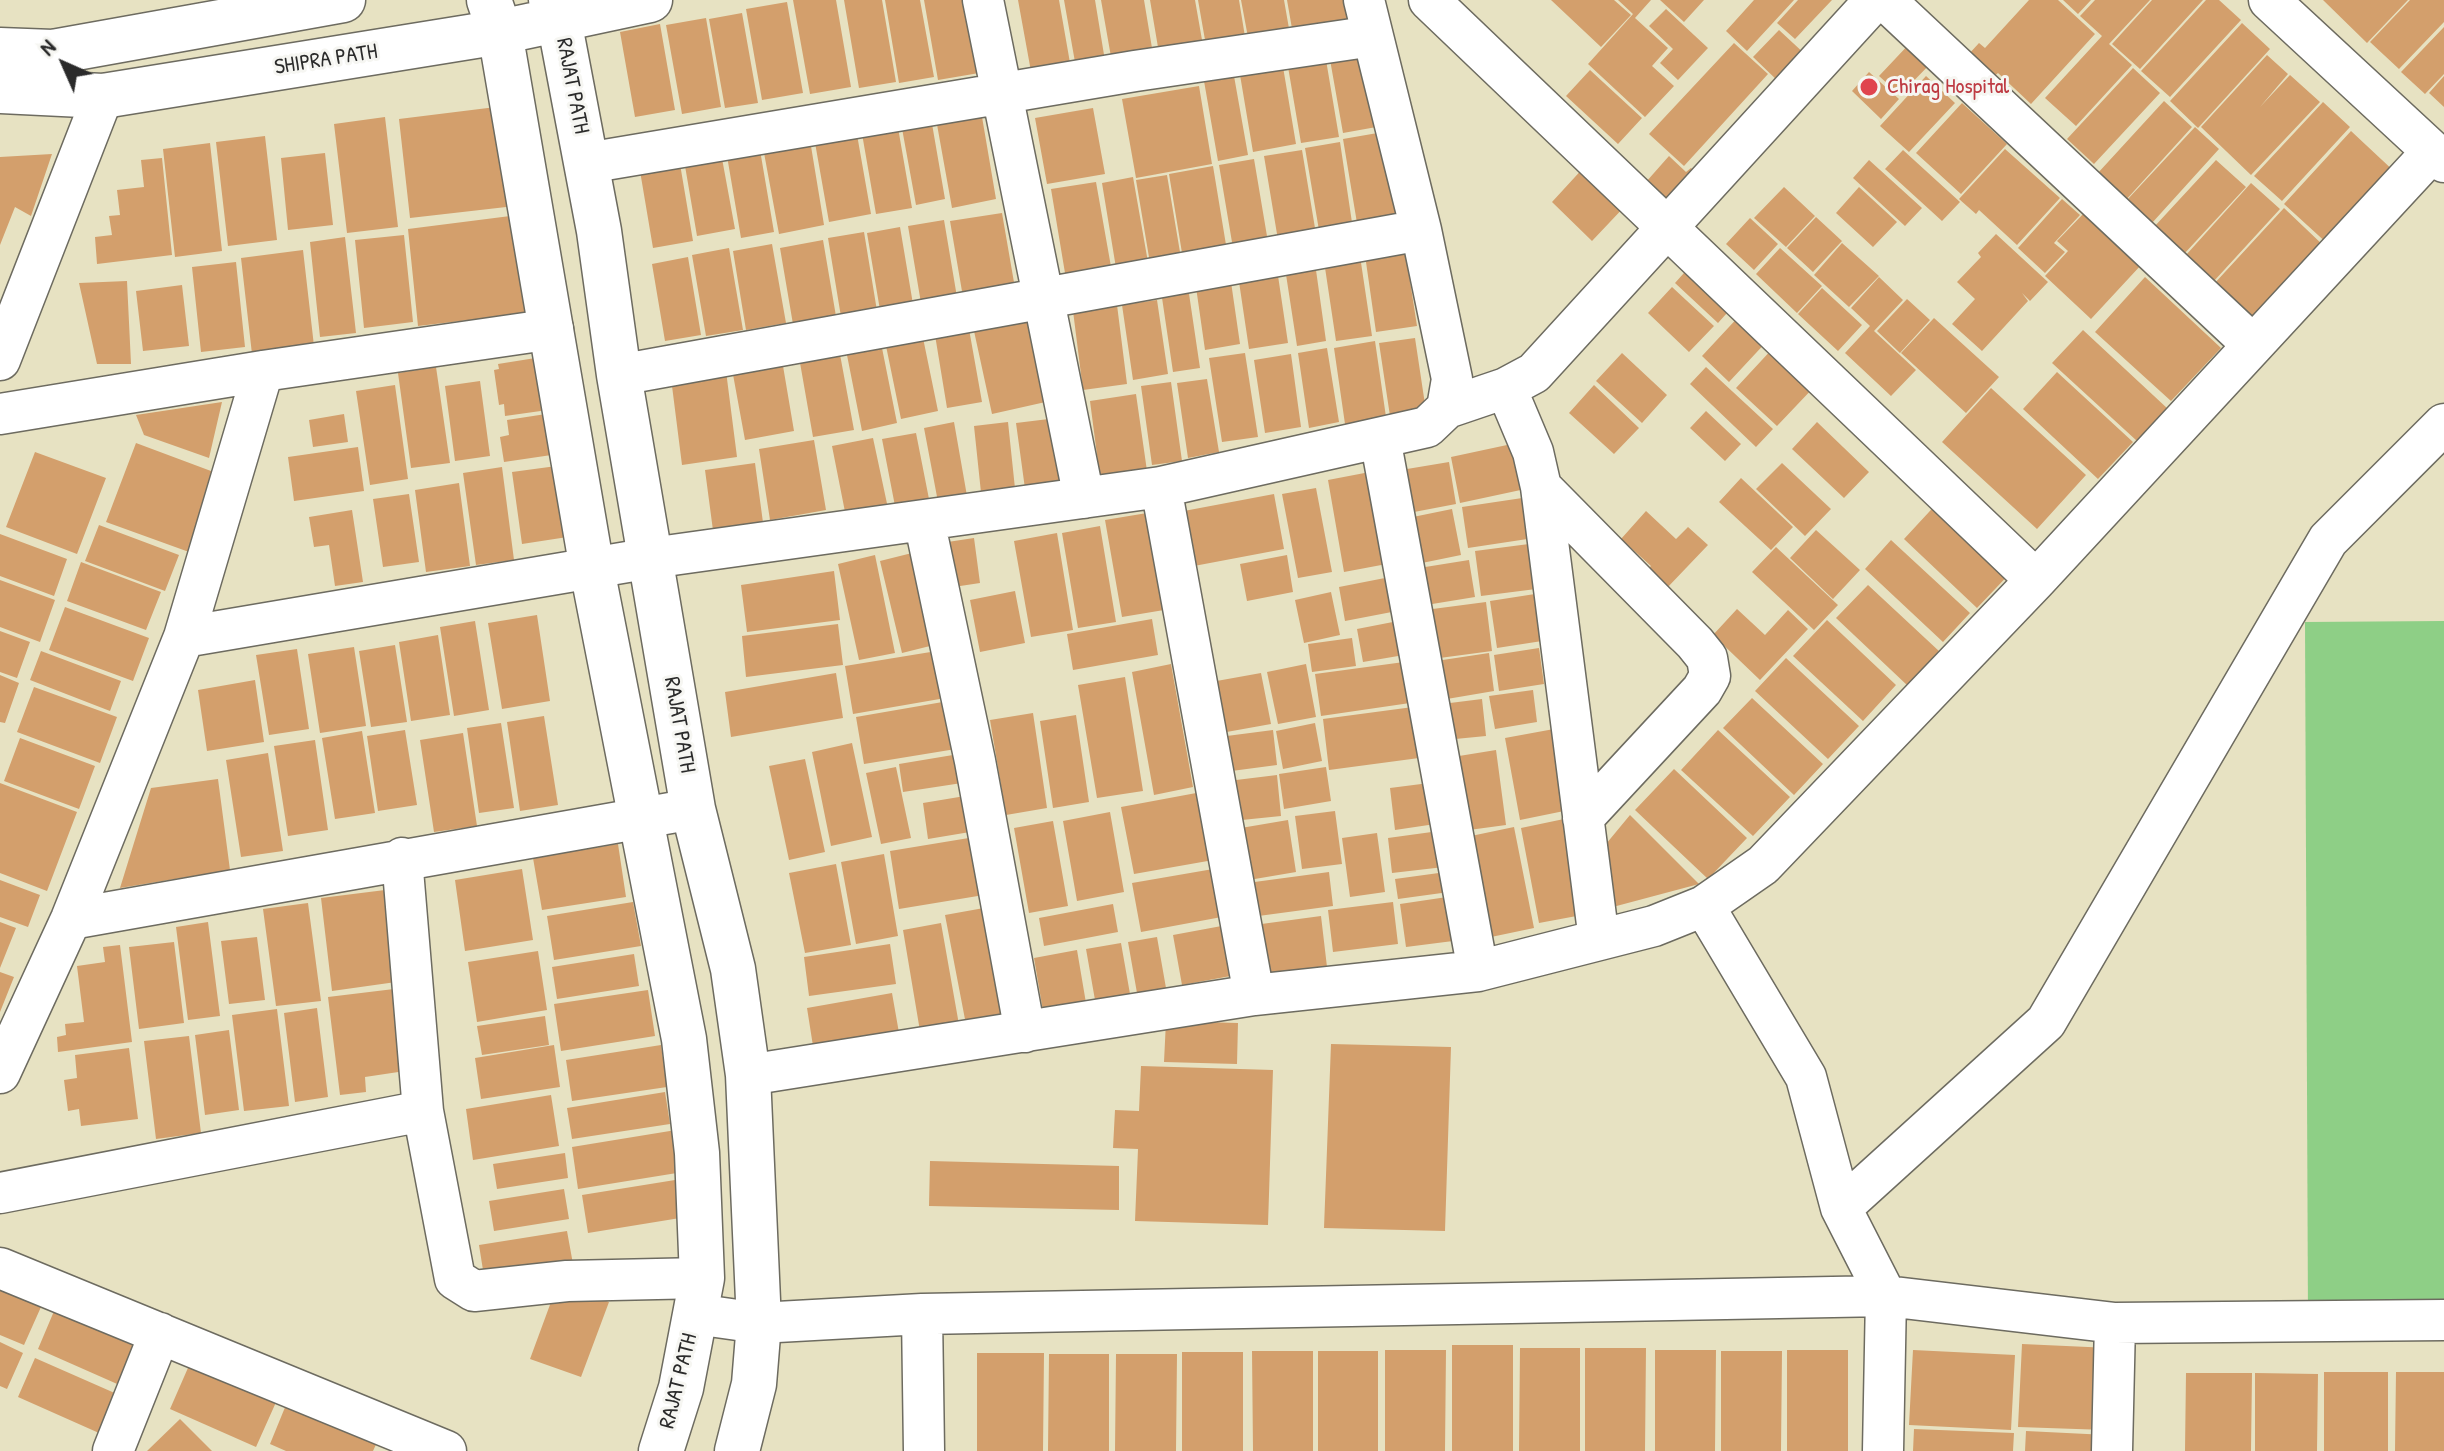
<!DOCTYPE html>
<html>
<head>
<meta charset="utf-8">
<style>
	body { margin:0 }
	#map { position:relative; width:2444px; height:1451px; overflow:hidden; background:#e7e2c2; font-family:"Patrick Hand",sans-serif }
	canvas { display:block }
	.north { position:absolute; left:24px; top:24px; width:80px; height:80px; -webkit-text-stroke:6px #f6f6f2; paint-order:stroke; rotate:315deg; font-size:22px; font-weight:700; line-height:32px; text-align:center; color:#2b2b2b }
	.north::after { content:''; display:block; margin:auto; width:28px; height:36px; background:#2b2b2b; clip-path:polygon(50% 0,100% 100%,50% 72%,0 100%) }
</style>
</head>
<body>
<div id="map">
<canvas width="2444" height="1451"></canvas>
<div class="north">N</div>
</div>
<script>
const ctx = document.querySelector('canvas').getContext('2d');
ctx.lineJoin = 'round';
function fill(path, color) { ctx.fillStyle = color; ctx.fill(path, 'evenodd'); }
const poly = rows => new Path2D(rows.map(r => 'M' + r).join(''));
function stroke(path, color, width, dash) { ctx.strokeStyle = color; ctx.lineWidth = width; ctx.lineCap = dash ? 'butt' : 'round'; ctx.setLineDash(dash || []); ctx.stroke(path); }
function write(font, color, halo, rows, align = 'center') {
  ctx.font = font + ' "Patrick Hand",sans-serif'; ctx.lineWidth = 6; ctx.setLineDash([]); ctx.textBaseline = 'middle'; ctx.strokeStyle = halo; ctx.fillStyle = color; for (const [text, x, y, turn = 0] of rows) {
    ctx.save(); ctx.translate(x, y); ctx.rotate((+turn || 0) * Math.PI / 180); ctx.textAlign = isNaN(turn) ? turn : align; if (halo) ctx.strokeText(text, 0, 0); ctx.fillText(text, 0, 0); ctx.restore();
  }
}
const green = poly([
	[2444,621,2444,1320,2308,1321,2305,622]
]);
const building = poly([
	[793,0,836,0,851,87,810,94],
	[844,0,882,0,896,82,859,88],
	[885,0,920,0,934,77,899,83],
	[924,0,972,0,985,72,938,80],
	[1018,0,1059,0,1073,80,1034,88],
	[1064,0,1095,0,1107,73,1078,79],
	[1101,0,1144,0,1155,66,1114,74],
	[1150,0,1195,0,1205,57,1161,65],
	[1198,0,1239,0,1247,49,1208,57],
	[1241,0,1284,0,1291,40,1250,48],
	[1287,0,1347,0,1352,29,1294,40],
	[1551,0,1614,0,1631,15,1601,47],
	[1618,0,1651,0,1635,18,1668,48,1652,66,1674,86,1645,117,1588,64,1633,14],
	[1660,0,1704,0,1684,22],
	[1754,0,1794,0,1747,51,1726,31],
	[1798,0,1832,0,1795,39,1777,23],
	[2029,0,2058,0,2095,34,2031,104,1998,73,1992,78,1968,55,1979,43,1985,48],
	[2063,0,2091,0,2078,14],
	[2095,0,2150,0,2109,44,2132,65,2076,126,2045,98,2102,36,2080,16],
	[2152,0,2203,0,2140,69,2112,44],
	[2206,0,2219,0,2241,20,2170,97,2141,71],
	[2323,0,2408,0,2367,43],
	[2410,0,2444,0,2444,22,2399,69,2370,42],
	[787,2,803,93,762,100,746,9],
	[1666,9,1708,48,1678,80,1660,63,1673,49,1649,26],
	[742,13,758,103,725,108,709,19],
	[706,18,721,107,682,114,666,25],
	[2242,23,2270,49,2198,128,2170,101],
	[660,24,675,110,635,117,620,32],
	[2444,27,2444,74,2425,94,2401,72],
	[1779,30,1807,56,1781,84,1753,57],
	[1912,41,1933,61,1900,95,1879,76],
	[1734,43,1768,74,1684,166,1649,134],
	[1368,47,1382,126,1343,133,1329,54],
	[1325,54,1339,137,1301,143,1287,61],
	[2267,55,2288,74,2260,107,2290,75,2320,102,2251,175,2201,127],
	[1282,61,1296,144,1253,152,1239,69],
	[2133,68,2160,93,2094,164,2067,139],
	[1590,70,1642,118,1618,144,1566,96],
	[1869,72,1899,99,1881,119,1852,91],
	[1234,76,1248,155,1218,161,1204,81],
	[1926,76,1955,103,1909,152,1880,126],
	[2444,76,2444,107,2429,93],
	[1199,86,1212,164,1136,178,1122,99],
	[2164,101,2192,127,2125,201,2097,174],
	[2323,102,2350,127,2282,201,2254,176],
	[1962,103,2007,144,1961,194,1916,153],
	[504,106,515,206,410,218,399,119],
	[1093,108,1105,174,1047,184,1035,118],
	[981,111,996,199,952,208,936,119],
	[385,117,398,227,347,233,334,124],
	[931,118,945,199,916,205,901,123],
	[897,122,912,208,876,214,861,128],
	[2195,127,2219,149,2152,223,2127,200],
	[856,129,871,214,829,222,814,137],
	[1389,131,1405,228,1359,235,1343,139],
	[2351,131,2397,174,2330,246,2284,204],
	[809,134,824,225,779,234,762,142],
	[265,136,277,240,228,246,216,142],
	[1340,142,1354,236,1321,242,1305,148],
	[210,143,222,251,175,257,163,149],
	[2005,149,2060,198,2017,245,1979,210,1976,214,1959,199],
	[760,150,774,232,741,238,727,156],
	[1302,150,1317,240,1279,246,1264,156],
	[1903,150,1960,202,1942,221,1885,169],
	[325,153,333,225,288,230,281,158],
	[721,153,735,229,697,236,684,160],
	[52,154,31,216,15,207,0,245,0,157],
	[1669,156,1686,172,1691,168,1702,179,1674,209,1646,182],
	[162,158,172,255,97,264,95,237,112,235,109,216,120,215,117,190,144,187,141,160],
	[679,158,693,241,653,248,639,165],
	[1254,159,1269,248,1234,254,1219,165],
	[1869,160,1922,208,1905,226,1853,178],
	[2216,160,2246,187,2184,254,2154,227],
	[1586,165,1627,204,1592,241,1552,202],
	[1213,166,1228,257,1184,265,1169,174],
	[1167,175,1182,264,1151,269,1136,180],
	[1133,177,1149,268,1117,274,1102,183],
	[1096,182,1113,278,1067,285,1051,189],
	[2251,183,2280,209,2214,281,2186,255],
	[1784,187,1815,216,1786,247,1754,218],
	[1859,187,1897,222,1873,247,1836,213],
	[2062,199,2080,215,2054,243,2065,252,2045,273,2018,248],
	[2284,208,2325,247,2255,323,2213,285],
	[2085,212,2142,264,2091,319,2045,276,2068,251,2057,241],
	[1002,213,1016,294,964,303,950,221],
	[526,214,537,312,418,326,408,229],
	[1816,217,1842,241,1813,272,1787,248],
	[1750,218,1778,244,1754,270,1726,244],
	[944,220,959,309,923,315,908,226],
	[900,227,915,316,882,322,867,233],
	[864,232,879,323,843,329,828,238],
	[1996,234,2048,282,2030,301,2022,293,2028,301,1982,351,1952,324,1975,299,1957,282,1981,257,1978,253],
	[404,235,413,322,364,328,355,240],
	[345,237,356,333,320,337,310,242],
	[823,240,838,328,795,336,780,248],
	[1842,243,1879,276,1849,307,1814,275],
	[772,244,786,323,746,330,733,251],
	[729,248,743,330,706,336,692,255],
	[1780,248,1822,286,1797,313,1756,274],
	[1405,249,1417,326,1376,332,1365,255],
	[303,250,314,346,252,354,241,258],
	[1360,256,1372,336,1336,341,1324,261],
	[688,257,701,335,665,341,652,264],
	[236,262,245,347,201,352,192,267],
	[1315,263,1326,341,1297,346,1285,268],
	[1692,264,1735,304,1718,323,1675,283],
	[1277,269,1288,343,1249,349,1238,275],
	[1879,277,1903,300,1874,331,1916,370,1891,396,1845,353,1870,326,1851,308],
	[2145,277,2221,348,2171,401,2095,332],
	[127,281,131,364,97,364,79,283],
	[1231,282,1240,344,1205,350,1196,287],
	[182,285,189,346,143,351,136,291],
	[1188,287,1200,368,1173,372,1161,291],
	[1672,287,1714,326,1689,352,1648,313],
	[1822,288,1862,325,1838,351,1798,314],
	[1116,297,1127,384,1083,390,1072,303],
	[1907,299,1930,320,1900,353,1877,331],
	[1157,300,1168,374,1133,380,1122,305],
	[1742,313,1769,339,1729,382,1702,356],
	[1934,318,1999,377,1966,413,1901,353],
	[1032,319,1050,401,992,414,974,331],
	[969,329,982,402,947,408,935,335],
	[2083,330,2168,409,2137,441,2052,363],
	[922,333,938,411,901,419,885,341],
	[880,338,897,423,862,431,845,345],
	[1415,338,1426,411,1390,416,1379,343],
	[1375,341,1386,417,1345,424,1334,348],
	[1774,347,1815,386,1777,426,1736,388],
	[1327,348,1339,422,1309,428,1298,353],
	[839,349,854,430,813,437,799,357],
	[1245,353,1258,437,1222,442,1209,358],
	[1622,353,1667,395,1642,423,1596,381],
	[1291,354,1301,427,1265,433,1254,360],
	[548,356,555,409,505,416,504,404,499,405,494,370,499,369,498,364],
	[782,360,794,431,745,440,732,369],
	[436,367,450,463,411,468,398,373],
	[1706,367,1773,429,1756,447,1690,384],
	[726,371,737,457,682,465,671,378],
	[2057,372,2133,442,2098,479,2023,409],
	[1207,379,1219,452,1188,458,1177,383],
	[480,381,490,456,455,461,445,386],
	[1171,382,1182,461,1152,465,1141,386],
	[395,385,408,479,370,485,356,391],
	[1594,385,1639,428,1614,454,1569,413],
	[1991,388,2086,475,2037,529,1942,442],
	[1136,394,1147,471,1100,478,1090,401],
	[222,402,209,458,144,435,136,415],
	[1706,411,1741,444,1725,461,1690,428],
	[559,412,565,453,504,462,500,437,509,435,507,420],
	[344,414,348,442,313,447,309,420],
	[1057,418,1067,490,1026,496,1016,423],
	[954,422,967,496,938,502,924,428],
	[1008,422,1016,498,982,502,974,426],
	[1817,422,1869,472,1844,498,1792,449],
	[916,433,929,499,895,506,882,439],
	[873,438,889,513,847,522,832,446],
	[814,440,826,510,770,520,759,449],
	[1521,442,1530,488,1460,503,1451,457],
	[136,443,219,474,189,552,106,522],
	[358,447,364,491,294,501,288,457],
	[35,452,106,478,77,554,6,527],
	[1449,462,1456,504,1414,512,1407,469],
	[755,463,764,530,714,538,705,470],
	[1782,463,1831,509,1805,536,1756,489],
	[564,465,574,536,522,544,512,472],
	[502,467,514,560,476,565,463,473],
	[1375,471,1392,563,1344,572,1328,480],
	[1741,478,1793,527,1771,550,1719,502],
	[459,483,470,566,426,572,415,490],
	[1316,488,1332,572,1298,578,1282,494],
	[409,494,419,562,383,567,373,499],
	[1274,494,1284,549,1194,566,1184,511],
	[1529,497,1534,538,1468,548,1462,507],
	[1941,499,2015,568,1977,608,1904,539],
	[1452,509,1461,555,1417,564,1408,518],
	[352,510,363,582,335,586,329,545,314,547,309,517],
	[1646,511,1676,539,1688,527,1708,545,1666,589,1646,571,1651,566,1621,539],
	[1147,513,1164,610,1122,617,1105,520],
	[99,525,179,555,165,591,85,561],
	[1100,526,1116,622,1078,628,1062,533],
	[1816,530,1860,570,1833,599,1790,558],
	[1057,533,1073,630,1031,637,1014,541],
	[0,534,67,559,54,596,0,576],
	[974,538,980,583,947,588,941,543],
	[1891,540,1970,613,1943,642,1865,569],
	[1529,544,1536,589,1481,596,1475,551],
	[1776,547,1838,605,1814,630,1752,572],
	[924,550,946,642,902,653,880,561],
	[875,555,895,653,859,660,838,564],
	[1287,555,1293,592,1247,601,1240,564],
	[1469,560,1475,597,1426,605,1419,568],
	[81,562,161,592,146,630,67,601],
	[834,571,840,620,747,632,741,585],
	[1390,577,1397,611,1345,621,1339,587],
	[0,580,55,600,40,642,0,627],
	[1868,585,1940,652,1908,686,1836,618],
	[1015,591,1025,643,980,652,970,600],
	[1331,592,1340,635,1304,643,1295,600],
	[1535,594,1542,641,1497,648,1490,601],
	[1486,602,1492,651,1432,659,1425,610],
	[65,607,149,638,133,681,49,650],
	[1737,609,1765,635,1788,610,1808,629,1760,680,1713,635],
	[537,615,550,701,502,709,488,623],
	[1152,619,1158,655,1073,670,1067,634],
	[1827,620,1896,685,1863,721,1793,656],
	[475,621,489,710,454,716,440,627],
	[1398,621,1404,655,1363,662,1357,629],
	[838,624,843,665,746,677,742,636],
	[0,631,30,642,17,678,0,672],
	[438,635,450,715,411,721,399,642],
	[1352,638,1356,666,1312,672,1308,644],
	[395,645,407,722,371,727,359,651],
	[354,647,366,726,320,733,308,654],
	[1539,648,1544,684,1499,691,1494,655],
	[297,649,309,729,269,735,256,655],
	[949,649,957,696,853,714,845,666],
	[41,651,121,681,110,711,30,680],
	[1489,653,1494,691,1441,700,1436,661],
	[1786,658,1859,726,1828,759,1755,691],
	[1404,662,1410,703,1321,716,1315,674],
	[1171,664,1193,787,1154,795,1132,672],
	[1306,664,1316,717,1278,724,1267,672],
	[836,673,843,718,731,737,725,692],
	[1261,673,1271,724,1221,733,1211,682],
	[0,675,19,683,5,723,0,722],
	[1125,677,1143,791,1097,798,1078,685],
	[255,680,264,742,207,751,198,690],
	[34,687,117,717,100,763,17,732],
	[1533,690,1537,722,1495,729,1489,696],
	[1752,698,1823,764,1794,795,1723,728],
	[960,699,968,747,864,764,856,717],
	[1482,699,1486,736,1445,740,1442,704],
	[1413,707,1419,758,1329,770,1323,719],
	[1033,713,1047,808,1006,815,990,720],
	[1076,715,1089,802,1053,808,1040,721],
	[544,716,558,805,520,811,507,722],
	[501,723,514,808,479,813,467,728],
	[1315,723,1322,761,1283,769,1276,731],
	[1554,729,1569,810,1520,820,1505,738],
	[405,730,417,805,378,811,367,736],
	[1273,730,1277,765,1224,772,1219,737],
	[1718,730,1790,797,1753,836,1681,770],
	[362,731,375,813,335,819,322,738],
	[463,733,477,826,434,832,420,740],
	[20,738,95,766,79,809,4,781],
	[315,740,328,830,288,836,274,746],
	[852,743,872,837,831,846,812,752],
	[1496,750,1506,825,1469,830,1459,756],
	[971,752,975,781,903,792,899,764],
	[268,753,283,851,241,857,226,760],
	[805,759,825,852,789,860,769,766],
	[896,767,911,838,881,844,866,773],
	[1326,767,1331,801,1284,809,1279,774],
	[1674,769,1747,838,1708,879,1635,810],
	[1277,775,1281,816,1232,821,1228,781],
	[218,779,230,870,120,888,151,788],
	[1437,782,1442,823,1395,830,1390,788],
	[0,783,77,812,47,891,0,873],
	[1207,791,1219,859,1134,874,1121,807],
	[977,794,982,830,928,839,923,803],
	[1335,811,1342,864,1302,869,1295,816],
	[1110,812,1124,892,1077,901,1063,821],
	[1630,815,1699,884,1609,908,1606,844],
	[1564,819,1582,915,1539,923,1521,828],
	[1288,820,1296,872,1243,881,1235,829],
	[1053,821,1068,906,1029,913,1014,828],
	[1514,827,1534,928,1491,937,1471,836],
	[1439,831,1444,867,1392,873,1388,838],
	[1377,833,1385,892,1350,897,1342,838],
	[987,835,996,893,899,909,890,851],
	[618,844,626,897,542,910,533,858],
	[884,854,898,936,856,944,841,862],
	[836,864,851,945,805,953,789,873],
	[1219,868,1227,916,1141,932,1132,883],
	[522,869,533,940,465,951,455,880],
	[1329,872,1333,906,1251,917,1247,883],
	[1446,872,1449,892,1398,899,1395,879],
	[0,880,40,895,28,927,0,917],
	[385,890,396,982,332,991,321,898],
	[1447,897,1453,941,1406,947,1400,904],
	[633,902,641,946,554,960,547,916],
	[1393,902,1398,944,1333,952,1328,910],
	[308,903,321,1001,276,1006,263,909],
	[1113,904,1118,932,1044,946,1039,918],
	[995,906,1017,1026,968,1035,945,915],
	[1321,916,1327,967,1261,976,1254,925],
	[0,922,16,928,0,968],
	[208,922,220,1016,188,1020,176,927],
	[941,923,961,1036,922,1043,903,930],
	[1227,925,1236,975,1182,985,1173,935],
	[257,937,265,1000,229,1004,221,941],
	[1157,937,1166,988,1137,993,1128,942],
	[174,942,184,1023,139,1029,129,947],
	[1121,943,1130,994,1095,1000,1086,949],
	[890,944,896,984,809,996,804,957],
	[120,945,132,1042,58,1052,57,1037,66,1035,65,1024,84,1022,77,966,105,962,103,947],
	[1077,950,1086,1003,1043,1011,1034,958],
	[538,951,547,1010,477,1022,468,962],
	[634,954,639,986,557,999,552,967],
	[0,972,14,977,0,1012],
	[394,989,405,1071,365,1077,366,1092,340,1095,328,997],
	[648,990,655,1036,561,1051,554,1004],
	[892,993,902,1050,816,1065,807,1008],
	[317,1008,328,1097,295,1102,284,1013],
	[277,1009,289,1106,244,1111,232,1015],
	[545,1016,549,1045,482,1055,477,1026],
	[1166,1021,1238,1023,1237,1064,1164,1062],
	[229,1030,239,1110,205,1115,195,1035],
	[189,1036,201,1133,156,1139,144,1041],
	[1331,1044,1451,1047,1445,1231,1324,1228],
	[554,1045,560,1087,481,1099,475,1058],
	[661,1045,667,1087,572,1101,566,1060],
	[129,1048,138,1119,81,1126,79,1109,68,1111,64,1080,77,1078,75,1055],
	[1141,1066,1273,1070,1268,1225,1135,1221,1138,1149,1113,1148,1115,1110,1139,1111],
	[665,1092,670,1124,572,1139,567,1108],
	[551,1095,559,1146,473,1160,466,1109],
	[676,1130,683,1172,578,1189,572,1147],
	[565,1153,568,1178,497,1189,493,1164],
	[930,1161,1119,1166,1119,1210,929,1206],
	[675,1180,680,1218,588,1233,582,1195],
	[564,1189,569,1219,494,1231,489,1201],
	[567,1231,575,1275,486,1289,479,1245],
	[0,1279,45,1298,24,1345,0,1335],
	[558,1283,609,1302,581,1377,530,1359],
	[60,1297,147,1335,124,1387,38,1349],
	[0,1342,23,1353,7,1389,0,1386],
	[2022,1344,2110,1348,2106,1430,2018,1427],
	[1452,1345,1513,1345,1513,1451,1452,1451],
	[1520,1348,1580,1348,1580,1451,1519,1451],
	[1585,1348,1646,1348,1645,1451,1585,1451],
	[1385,1350,1446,1350,1445,1451,1385,1451],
	[1655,1350,1716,1350,1715,1451,1655,1451],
	[1787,1350,1848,1350,1848,1451,1787,1451],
	[1913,1350,2015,1355,2011,1430,1909,1425],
	[1252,1351,1313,1351,1313,1451,1253,1451],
	[1318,1351,1378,1351,1378,1451,1318,1451],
	[1721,1351,1782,1351,1781,1451,1721,1451],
	[1182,1352,1243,1352,1243,1451,1182,1451],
	[977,1353,1044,1353,1043,1451,977,1451],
	[1049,1354,1109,1354,1109,1451,1048,1451],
	[1116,1354,1177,1354,1176,1451,1115,1451],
	[35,1358,126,1398,108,1437,18,1397],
	[191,1361,277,1400,256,1447,170,1409],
	[2324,1372,2388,1372,2388,1451,2324,1451],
	[2396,1372,2444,1372,2444,1451,2395,1451],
	[2186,1373,2252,1373,2251,1451,2185,1451],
	[2255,1373,2318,1374,2317,1451,2255,1451],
	[288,1400,379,1438,373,1451,286,1451,270,1444],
	[180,1419,212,1451,147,1451],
	[1914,1429,2014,1433,2013,1451,1913,1451],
	[2026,1431,2107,1435,2106,1451,2025,1451]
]);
const minor = poly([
	[983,0,1084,498],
	[1429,0,2036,580],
	[1885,0,2253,345],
	[2269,0,2444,162],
	[587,163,1135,71,1373,36],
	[0,360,103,96],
	[619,375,1421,230],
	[1506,388,1533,452,1541,487,1599,940],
	[1447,408,1506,388,1534,373,1875,0],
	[0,414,263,371,553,329],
	[1380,438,1478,971],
	[1161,487,1254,995],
	[1541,487,1695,643,1707,658,1710,676,1702,690,1583,818],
	[924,520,975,761,1025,1032],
	[184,637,651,558,1161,487,1427,427,1447,408,1452,379,1421,230,1364,0],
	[402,858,423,1111,455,1279,474,1291,567,1281,702,1278],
	[1704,906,1806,1077,1841,1208,1886,1296,1883,1451],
	[71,919,693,809],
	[0,1073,71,919,184,637,263,371],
	[748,1075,1254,995,1478,971,1654,926,1704,906,1763,865,2036,580,2432,152],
	[0,1193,423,1111],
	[1841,1208,2046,1022,2328,540,2444,424],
	[0,1268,446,1451],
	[695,1314,759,1323,922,1314,1886,1296,2115,1323,2444,1320],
	[922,1314,924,1451],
	[113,1451,160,1333],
	[2112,1451,2115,1323]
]);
const tertiary = poly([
	[489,0,500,32,592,569,684,1039,697,1153,702,1278,681,1388,661,1451],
	[551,0,559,20,599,231,619,375,693,809,733,969,748,1075,759,1323,754,1384,737,1451],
	[0,50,53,52,343,0],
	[0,91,103,96,500,32,650,0]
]);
const markers = [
	[1869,87,10,"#e0444e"]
];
const streetNames = [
	["SHIPRA PATH",326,60,-9],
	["RAJAT PATH",572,86,79],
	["RAJAT PATH",679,725,80],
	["RAJAT PATH",679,1381,-76]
];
const healthNames = [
	["Chirag Hospital",1887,87]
];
fill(green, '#8ecf86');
fill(building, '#d39f6c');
stroke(minor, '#6d6b60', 43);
stroke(tertiary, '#6d6b60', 47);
stroke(minor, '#fff', 40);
stroke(tertiary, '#fff', 44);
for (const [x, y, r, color] of markers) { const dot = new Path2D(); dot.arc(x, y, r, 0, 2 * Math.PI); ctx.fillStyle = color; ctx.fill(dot); stroke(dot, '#f6f6f2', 3); }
write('22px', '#2b2b2b', '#f6f6f2', streetNames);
write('22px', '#be3a42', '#f6f6f2', healthNames, 'left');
</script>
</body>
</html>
